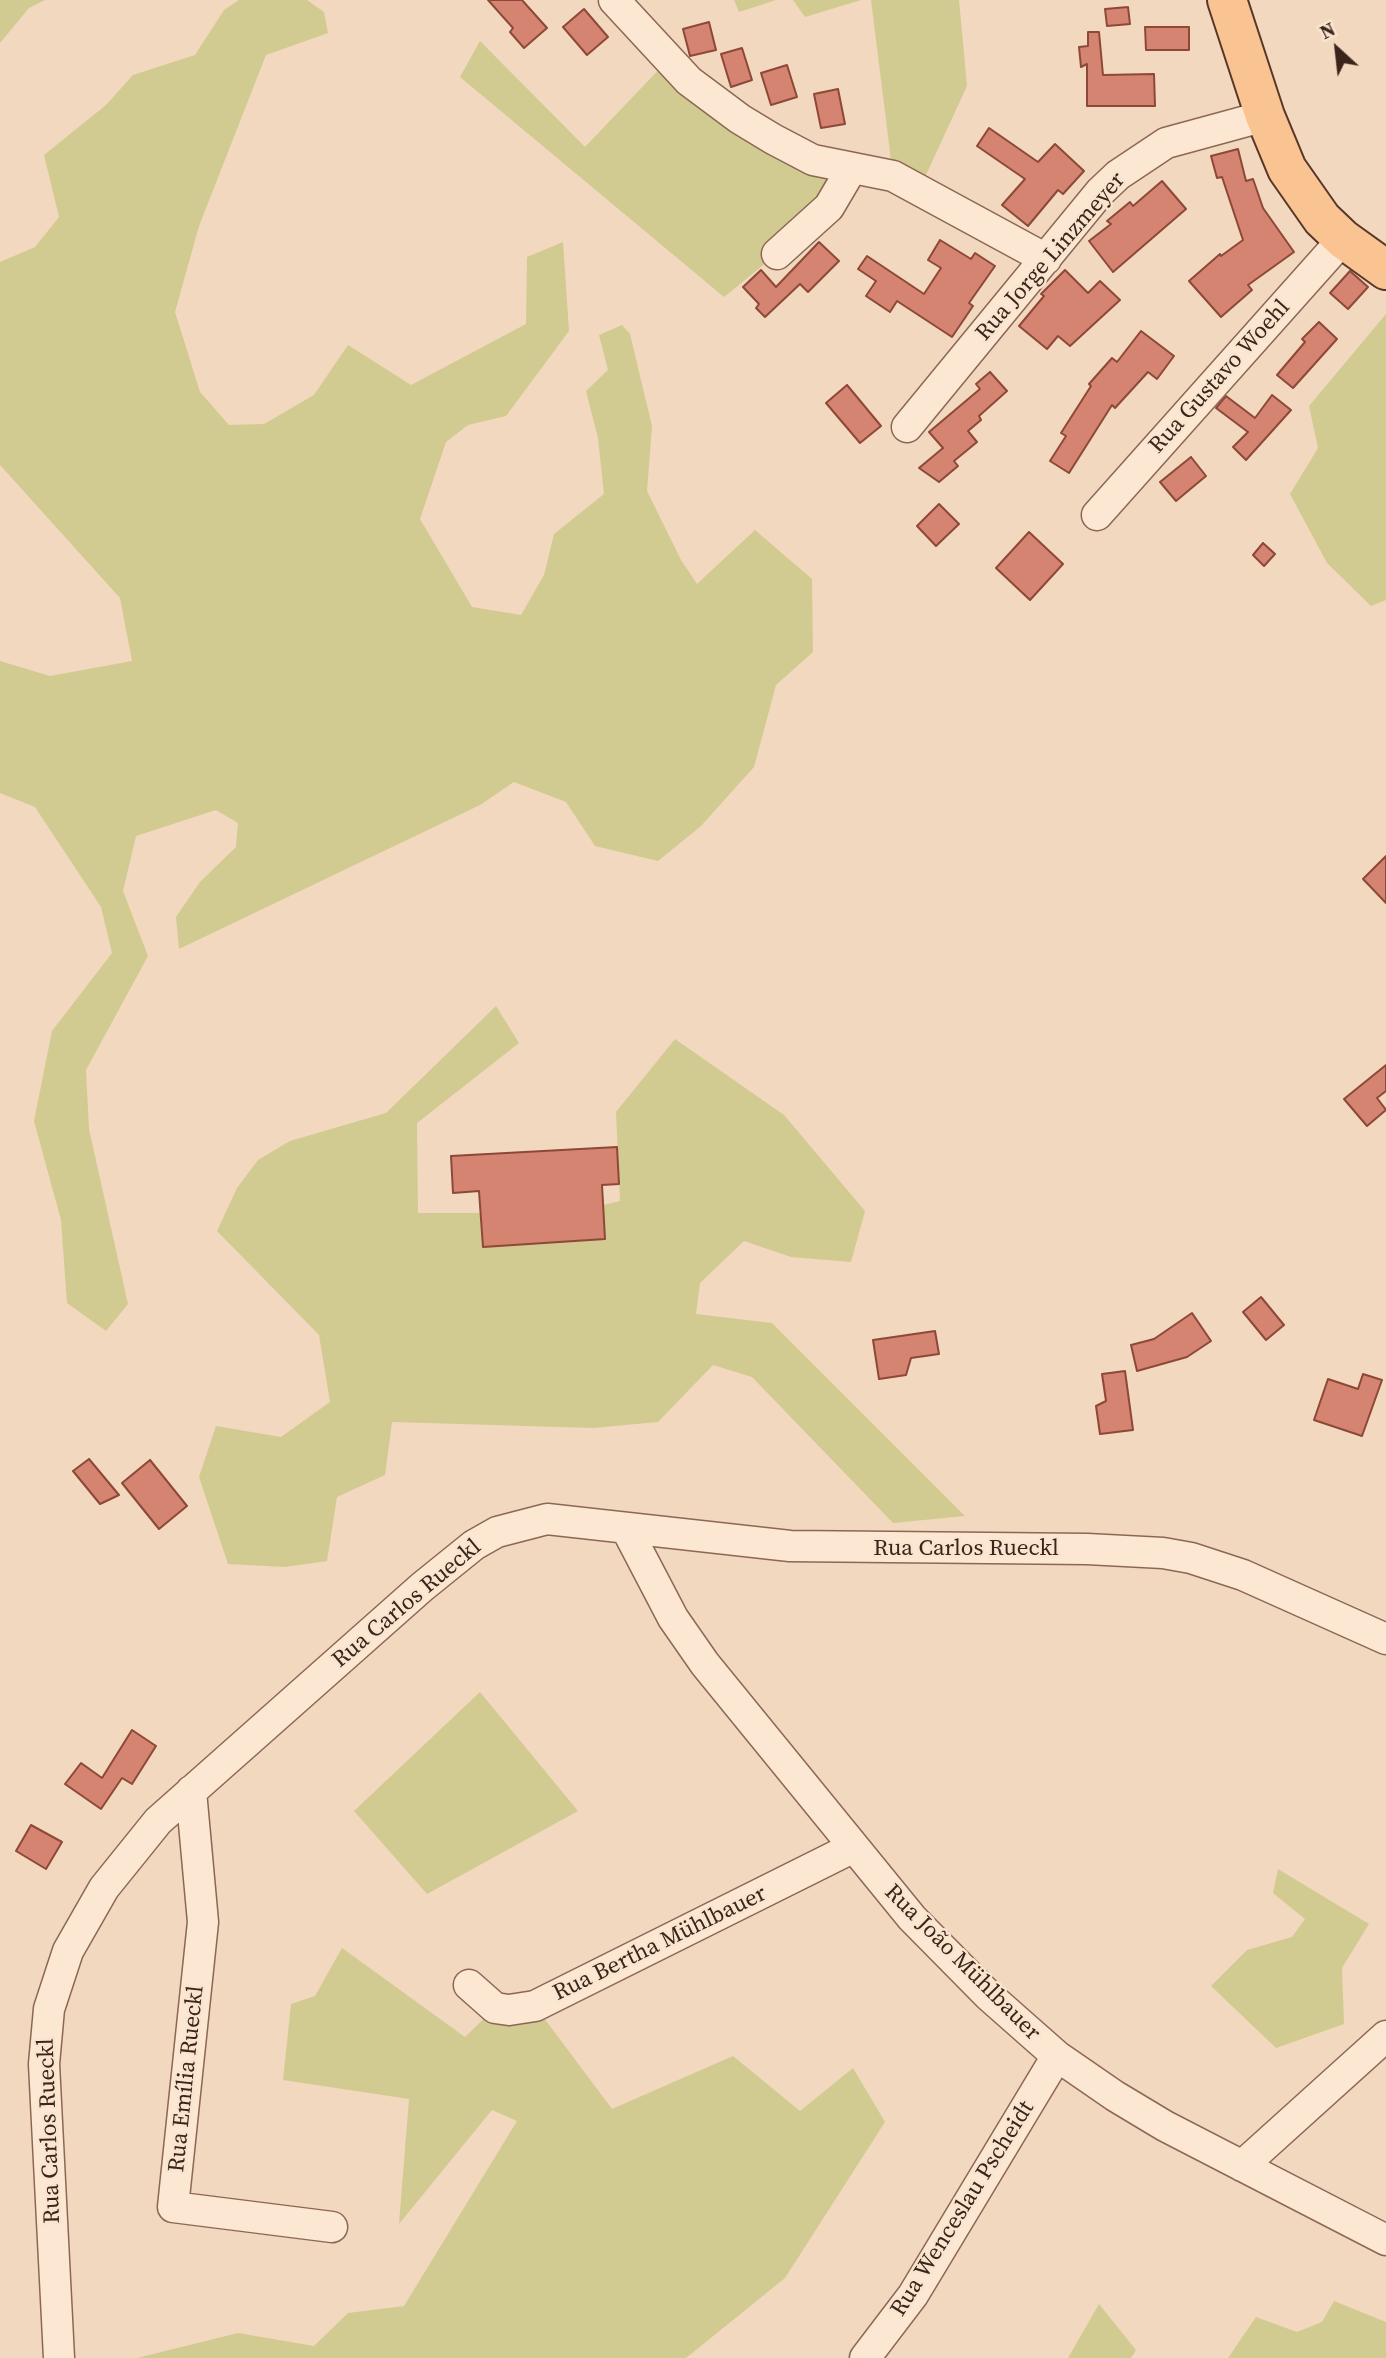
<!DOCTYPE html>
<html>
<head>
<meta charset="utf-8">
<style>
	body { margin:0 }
	#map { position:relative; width:1386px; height:2358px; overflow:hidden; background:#f2d8be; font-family:"Source Serif 4",serif }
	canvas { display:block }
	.north { position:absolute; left:1302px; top:14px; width:70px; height:70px; -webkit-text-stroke:5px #f9e4ce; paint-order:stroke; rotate:333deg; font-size:19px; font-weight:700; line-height:28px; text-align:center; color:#3a241b }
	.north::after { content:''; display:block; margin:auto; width:24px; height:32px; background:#3a241b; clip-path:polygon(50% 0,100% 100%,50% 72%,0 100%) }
</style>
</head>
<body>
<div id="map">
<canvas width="1386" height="2358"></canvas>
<div class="north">N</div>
</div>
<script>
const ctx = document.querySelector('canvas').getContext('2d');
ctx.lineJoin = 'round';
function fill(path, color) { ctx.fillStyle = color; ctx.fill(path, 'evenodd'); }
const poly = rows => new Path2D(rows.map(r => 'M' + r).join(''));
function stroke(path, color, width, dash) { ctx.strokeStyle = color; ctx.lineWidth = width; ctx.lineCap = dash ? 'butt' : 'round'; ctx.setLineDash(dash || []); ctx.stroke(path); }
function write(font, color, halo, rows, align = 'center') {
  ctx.font = font + ' "Source Serif 4",serif'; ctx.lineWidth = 5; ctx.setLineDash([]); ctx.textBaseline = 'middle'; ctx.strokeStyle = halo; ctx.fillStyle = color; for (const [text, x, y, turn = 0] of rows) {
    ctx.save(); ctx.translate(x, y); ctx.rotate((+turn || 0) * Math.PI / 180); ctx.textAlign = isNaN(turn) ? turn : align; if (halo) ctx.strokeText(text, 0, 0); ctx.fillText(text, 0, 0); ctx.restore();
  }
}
const green = poly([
	[0,0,45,0,29,8,0,43],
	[239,0,307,0,324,12,328,33,266,55,199,226,175,312,200,392,229,425,264,424,314,395,348,345,411,385,526,324,527,257,563,242,569,331,506,416,468,425,446,442,420,519,472,607,521,615,544,575,554,534,604,494,598,438,586,391,608,370,599,335,622,325,630,334,652,426,647,491,681,560,697,584,755,530,812,579,813,652,776,685,754,767,701,826,658,861,595,846,566,802,514,782,480,805,179,949,176,917,200,882,236,847,238,823,216,810,136,836,123,891,148,956,86,1070,89,1129,128,1304,106,1331,67,1303,61,1220,34,1121,52,1031,112,953,101,907,35,807,0,793,0,661,50,676,132,661,120,598,0,465,0,262,35,247,59,217,44,155,106,105,133,75,195,55,224,10],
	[734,0,776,0,739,12],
	[793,0,861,0,805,17],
	[871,0,959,0,967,86,920,188,893,176],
	[480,41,585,147,668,60,689,81,852,168,784,248,724,297,460,77],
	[1386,314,1386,600,1371,606,1327,563,1290,494,1318,448,1309,406],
	[496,1006,519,1043,417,1123,418,1213,481,1213,483,1246,605,1239,603,1205,620,1201,616,1112,675,1039,784,1115,865,1211,851,1262,791,1257,744,1241,700,1283,696,1314,772,1323,965,1516,893,1523,752,1377,713,1365,658,1422,593,1428,392,1422,385,1475,337,1497,327,1561,285,1567,228,1564,199,1477,216,1426,281,1437,330,1402,319,1335,217,1231,237,1188,258,1160,290,1141,386,1113],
	[480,1692,578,1811,427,1894,354,1811],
	[1278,1869,1369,1924,1342,1968,1344,2024,1276,2048,1211,1986,1247,1950,1292,1937,1305,1919,1273,1893],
	[342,1948,465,2037,495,2008,535,2006,612,2109,733,2056,800,2111,853,2068,885,2122,785,2278,686,2358,137,2358,238,2333,314,2346,348,2313,404,2306,517,2121,492,2110,399,2224,409,2099,283,2080,291,2004,315,1996],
	[1334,2301,1386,2322,1386,2358,1228,2358,1256,2317,1297,2332,1322,2322],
	[1099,2304,1136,2350,1131,2358,1068,2358]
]);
const building = poly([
	[488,0,522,0,547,28,524,48,510,32,513,28,488,0],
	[1128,7,1130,24,1107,26,1105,9,1128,7],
	[584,9,608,37,587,55,563,27,584,9],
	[709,22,716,50,690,56,683,29,709,22],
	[1145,27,1189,27,1189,50,1146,50,1145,27],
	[1088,32,1099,32,1103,75,1154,74,1155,106,1087,106,1087,64,1081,67,1079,47,1088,46,1088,32],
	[742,48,752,80,731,87,721,54,742,48],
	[787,65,797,97,771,105,761,73,787,65],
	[838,89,845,124,821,128,814,94,838,89],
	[989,128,1038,162,1055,144,1084,171,1063,194,1058,190,1028,226,1002,205,1025,179,977,146,989,128],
	[1238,149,1246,181,1253,179,1263,208,1294,252,1248,285,1252,290,1221,317,1189,281,1220,254,1221,256,1243,240,1222,177,1217,178,1211,156,1238,149],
	[1162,181,1186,209,1113,272,1089,241,1111,224,1107,221,1130,202,1133,206,1162,181],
	[940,240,971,259,975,253,995,266,969,303,973,306,952,337,897,301,890,312,866,296,876,281,858,269,867,256,924,294,941,268,928,260,940,240],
	[819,242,839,261,808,292,800,284,765,317,756,308,759,304,743,287,761,270,776,287,819,242],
	[1065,270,1088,293,1100,281,1120,300,1070,346,1058,336,1047,349,1019,326,1044,296,1041,294,1065,270],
	[1350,271,1368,287,1348,309,1330,293,1350,271],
	[1319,322,1337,339,1293,388,1277,375,1305,342,1302,339,1319,322],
	[1141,331,1174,356,1157,379,1148,372,1115,408,1112,405,1069,473,1050,461,1066,436,1061,433,1091,386,1089,384,1112,358,1117,362,1141,331],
	[990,372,1007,391,979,416,981,420,968,431,977,442,954,461,958,466,939,482,919,468,943,448,929,432,980,389,976,384,990,372],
	[847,385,881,426,860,443,826,403,847,385],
	[1272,395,1291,410,1246,460,1233,447,1248,432,1216,408,1226,396,1255,418,1272,395],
	[1191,457,1206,476,1176,501,1160,482,1191,457],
	[939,504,959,524,936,546,917,526,939,504],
	[1029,532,1063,564,1030,600,996,568,1029,532],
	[1263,543,1275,554,1264,566,1253,555,1263,543],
	[1386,856,1386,903,1363,879,1386,856],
	[1386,1065,1386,1091,1377,1098,1386,1110,1367,1126,1344,1099,1386,1065],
	[617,1147,619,1184,602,1185,605,1239,483,1247,479,1191,453,1193,451,1156,617,1147],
	[1261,1297,1284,1325,1266,1340,1243,1312,1261,1297],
	[1192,1313,1211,1341,1187,1357,1137,1371,1131,1345,1154,1339,1192,1313],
	[935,1331,939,1354,911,1358,906,1375,879,1379,873,1340,935,1331],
	[1125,1371,1133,1430,1100,1434,1096,1406,1106,1401,1102,1374,1125,1371],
	[1363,1374,1382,1380,1362,1436,1314,1420,1328,1379,1358,1389,1363,1374],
	[89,1459,119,1495,100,1504,73,1471,89,1459],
	[150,1460,187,1506,159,1529,122,1483,150,1460],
	[132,1730,156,1746,132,1784,122,1778,101,1809,65,1784,81,1763,102,1778,132,1730],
	[31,1825,62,1842,46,1869,16,1851,31,1825]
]);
const minor = poly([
	[614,0,689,81,740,119,773,139,813,160,893,176,1046,259],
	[777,254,829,207,852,168],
	[907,427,1100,192,1118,175,1166,143,1265,116],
	[1097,515,1343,239],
	[626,1528,673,1618,705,1664,912,1918,989,1996,1057,2056,1115,2096,1165,2126,1386,2240],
	[191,1791,203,1922,173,2207,332,2227],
	[469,1985,495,2008,509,2010,535,2006,852,1848],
	[1242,2166,1386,2036],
	[59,2358,44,2064,49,2009,68,1951,104,1888,158,1821,422,1587,474,1545,497,1532,547,1519,790,1546,1087,1549,1163,1553,1191,1558,1243,1575,1386,1639],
	[865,2358,913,2295,1057,2056]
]);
const major = poly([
	[1227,0,1265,116,1287,169,1322,219,1343,239,1386,270]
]);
const streetNames = [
	["Rua Jorge Linzmeyer",1051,257,-49],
	["Rua Gustavo Woehl",1220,377,-48],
	["Rua Carlos Rueckl",966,1549],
	["Rua Carlos Rueckl",407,1604,-40],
	["Rua Bertha Mühlbauer",660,1944,-26],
	["Rua João Mühlbauer",962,1963,45],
	["Rua Emília Rueckl",187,2079,-84],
	["Rua Carlos Rueckl",50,2131,-92],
	["Rua Wenceslau Pscheidt",963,2209,-58]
];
fill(green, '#d1cb91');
fill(building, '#d48470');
stroke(building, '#8e4838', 2);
stroke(minor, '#8c6755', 33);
stroke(major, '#59362a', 42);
stroke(minor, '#fce7d2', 30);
stroke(major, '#fac392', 38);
write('23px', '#3a241b', '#f9e4ce', streetNames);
</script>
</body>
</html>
